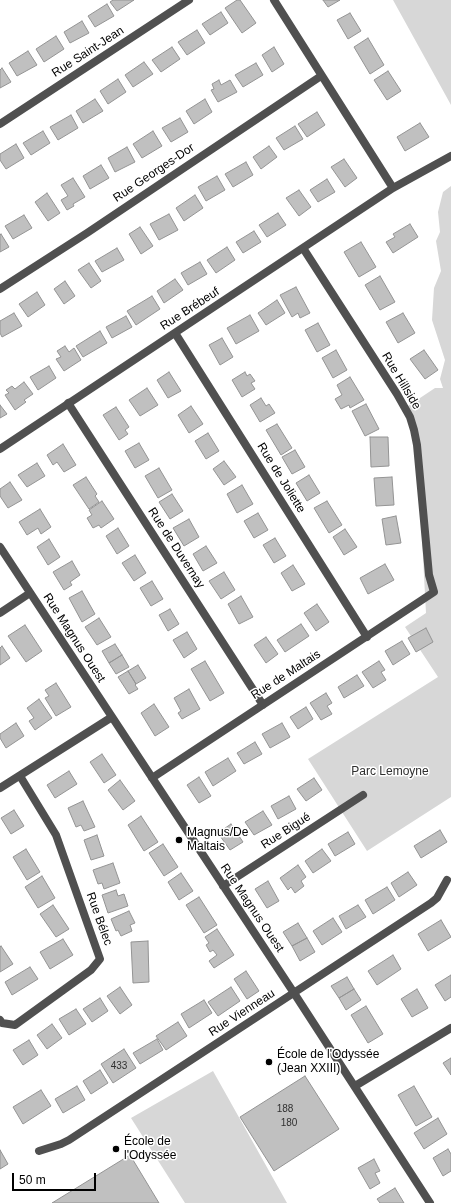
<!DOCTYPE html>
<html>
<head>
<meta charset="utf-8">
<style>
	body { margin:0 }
	#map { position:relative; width:451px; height:1203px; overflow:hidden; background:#fff; font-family:Arial,sans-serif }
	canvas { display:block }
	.scale { position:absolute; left:12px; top:1173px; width:84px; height:18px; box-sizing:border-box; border:2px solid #000; border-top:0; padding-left:5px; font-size:12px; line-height:14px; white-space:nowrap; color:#000; -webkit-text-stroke:3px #fff; paint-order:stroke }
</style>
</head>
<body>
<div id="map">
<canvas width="451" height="1203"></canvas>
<div class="scale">50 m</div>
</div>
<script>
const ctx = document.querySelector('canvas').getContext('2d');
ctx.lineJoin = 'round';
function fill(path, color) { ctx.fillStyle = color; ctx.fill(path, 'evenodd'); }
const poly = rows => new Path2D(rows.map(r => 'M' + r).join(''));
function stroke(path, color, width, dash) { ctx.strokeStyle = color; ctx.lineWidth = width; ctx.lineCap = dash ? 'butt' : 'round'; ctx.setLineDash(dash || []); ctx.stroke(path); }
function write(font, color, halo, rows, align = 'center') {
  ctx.font = font + ' Arial,sans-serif'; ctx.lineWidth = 3; ctx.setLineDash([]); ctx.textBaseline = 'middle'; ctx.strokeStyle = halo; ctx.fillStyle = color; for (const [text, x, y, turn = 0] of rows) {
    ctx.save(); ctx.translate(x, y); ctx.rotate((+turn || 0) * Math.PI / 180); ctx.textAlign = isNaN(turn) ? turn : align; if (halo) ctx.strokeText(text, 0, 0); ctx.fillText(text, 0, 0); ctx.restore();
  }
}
const green = poly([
	[393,0,451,0,451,105],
	[451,186,451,797,367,851,308,759,438,677,405,627,426,613,417,445,405,408,435,388,443,388,440,379,445,360,432,320,434,288,441,271,436,241,440,232,438,212,443,192],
	[213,1071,287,1203,185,1203,131,1118]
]);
const building = poly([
	[113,0,134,0,117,11,110,2,113,0],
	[237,0,240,0,256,23,242,33,225,8,237,0],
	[323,0,340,0,328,7,323,0],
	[107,4,114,16,95,27,88,16,107,4],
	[221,12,228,23,210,35,202,24,221,12],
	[350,13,361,31,348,39,337,20,350,13],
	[82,21,89,33,70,43,64,32,82,21],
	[197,30,205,43,187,55,178,42,197,30],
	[56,36,64,49,44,62,36,49,56,36],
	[368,38,384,65,370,74,354,47,368,38],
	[172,47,180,59,161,72,152,60,172,47],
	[274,47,284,64,272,72,262,55,274,47],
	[28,51,37,65,17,76,9,63,28,51],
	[144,62,153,74,133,87,125,75,144,62],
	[256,63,263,75,243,87,235,75,256,63],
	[2,68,11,82,0,88,0,70,2,68],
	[388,71,401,91,387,100,374,80,388,71],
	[118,79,126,92,108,104,100,91,118,79],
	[219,80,221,85,230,80,237,92,218,102,211,90,214,89,212,84,219,80],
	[95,99,103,111,83,123,76,111,95,99],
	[205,99,212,112,194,124,186,111,205,99],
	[317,112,325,125,307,137,298,124,317,112],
	[71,115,78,128,58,140,50,127,71,115],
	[180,118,188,132,171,142,162,128,180,118],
	[420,123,429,137,405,151,397,137,420,123],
	[295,126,303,139,284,150,276,138,295,126],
	[43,131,50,143,31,155,23,143,43,131],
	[153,131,162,146,142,158,133,144,153,131],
	[16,144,24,158,6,169,0,160,0,154,16,144],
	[269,146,277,157,261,169,253,157,269,146],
	[127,147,135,162,115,172,108,158,127,147],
	[344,159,357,178,345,187,331,167,344,159],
	[246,162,253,175,233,187,225,174,246,162],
	[101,165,109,178,90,189,83,176,101,165],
	[217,176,225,190,206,201,198,187,217,176],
	[73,178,85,197,73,204,74,206,67,210,61,200,68,196,61,185,73,178],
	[327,179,335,192,318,202,310,190,327,179],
	[299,190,311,207,299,216,286,198,299,190],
	[47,193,60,213,48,221,35,202,47,193],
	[195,195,203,208,184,221,176,208,195,195],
	[278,213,286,225,267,237,259,225,278,213],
	[169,214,178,230,159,240,150,224,169,214],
	[24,215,32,228,13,239,5,226,24,215],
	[410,224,418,237,393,253,386,242,395,237,393,234,410,224],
	[140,227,153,246,141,254,129,234,140,227],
	[254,231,261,242,243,253,236,242,254,231],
	[1,234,9,247,0,252,0,235,1,234],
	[361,242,376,267,359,277,344,252,361,242],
	[227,247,235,260,216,273,207,260,227,247],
	[117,248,124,260,102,272,95,261,117,248],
	[200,262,207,274,188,285,181,273,200,262],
	[89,263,101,281,91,288,78,270,89,263],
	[380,276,395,302,380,310,365,285,380,276],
	[175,279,183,290,164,303,157,291,175,279],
	[65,281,75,296,64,304,54,289,65,281],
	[296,287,310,313,300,318,298,313,292,317,280,295,296,287],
	[37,292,45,305,28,317,19,304,37,292],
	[152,296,160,309,136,325,127,311,152,296],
	[277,300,285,313,266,325,258,313,277,300],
	[14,313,22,326,2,337,0,333,0,321,14,313],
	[403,313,415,333,398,343,386,322,403,313],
	[250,315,259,331,236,344,227,328,250,315],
	[126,316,132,327,112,338,106,327,126,316],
	[318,323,330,345,317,352,305,330,318,323],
	[100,331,107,343,83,357,76,346,100,331],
	[222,338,233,357,220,365,209,345,222,338],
	[65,346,69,352,74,348,81,360,64,371,56,359,61,357,57,351,65,346],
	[336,350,347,370,333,378,322,358,336,350],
	[424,350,438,370,425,379,410,359,424,350],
	[49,366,56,378,38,390,30,377,49,366],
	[169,372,181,391,168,398,157,380,169,372],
	[245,372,247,376,250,374,255,381,251,383,255,389,242,397,232,380,245,372],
	[350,377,364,400,350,408,349,405,341,409,335,399,342,395,337,385,350,377],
	[24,382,33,394,24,400,26,402,15,410,5,395,9,393,6,390,12,386,15,389,24,382],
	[147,388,158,405,140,416,129,400,147,388],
	[261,398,266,406,269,404,275,413,260,422,250,405,261,398],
	[366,404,379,429,365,436,352,411,366,404],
	[0,405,7,414,0,418,0,405],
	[191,406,203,424,189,433,178,415,191,406],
	[116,407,129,427,125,430,128,434,119,440,103,415,116,407],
	[277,424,292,448,281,455,266,430,277,424],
	[208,433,219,451,206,459,195,441,208,433],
	[370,437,388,437,389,466,371,467,370,437],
	[139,443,149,460,135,468,125,451,139,443],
	[63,444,76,465,64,472,57,462,53,465,47,455,63,444],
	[295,450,305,467,292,474,282,457,295,450],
	[224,461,236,477,224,485,213,469,224,461],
	[37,463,45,476,27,487,18,475,37,463],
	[159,468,172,490,158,498,145,476,159,468],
	[309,475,320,493,307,501,296,483,309,475],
	[86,477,97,494,95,496,99,502,89,509,73,485,86,477],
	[392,477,394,505,376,506,374,478,392,477],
	[10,482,22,500,8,508,0,496,0,489,10,482],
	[242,485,253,504,237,513,227,494,242,485],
	[172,494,183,511,170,519,159,502,172,494],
	[102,501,114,519,101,528,99,525,93,528,87,518,92,515,89,510,102,501],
	[327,501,342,525,329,533,314,508,327,501],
	[40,509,51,527,41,534,38,528,27,535,19,522,40,509],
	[258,513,268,530,254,538,244,521,258,513],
	[396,516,401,543,386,545,382,519,396,516],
	[189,519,199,537,184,546,173,528,189,519],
	[118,528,129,546,117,554,106,536,118,528],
	[345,529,357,547,344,555,333,537,345,529],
	[275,538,286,556,274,563,263,545,275,538],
	[49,539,60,557,48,565,37,547,49,539],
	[206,546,217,563,203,571,193,554,206,546],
	[135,555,146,573,134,581,122,563,135,555],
	[72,561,80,575,70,582,72,585,64,590,53,572,72,561],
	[385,564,394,580,368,594,360,578,385,564],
	[293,565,305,584,292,591,281,573,293,565],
	[224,572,235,590,221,599,209,581,224,572],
	[152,581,163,599,151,606,140,588,152,581],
	[82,591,95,614,82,622,69,598,82,591],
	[241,596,253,617,239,624,228,604,241,596],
	[317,604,329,622,316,631,304,613,317,604],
	[170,609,179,624,168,631,159,615,170,609],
	[99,618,111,637,97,645,85,627,99,618],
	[301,624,309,636,285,652,277,640,301,624],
	[25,625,42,651,26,662,8,636,25,625],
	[426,628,433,642,416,652,408,638,426,628],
	[187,632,197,649,184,658,173,640,187,632],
	[266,637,278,654,266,663,254,645,266,637],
	[402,641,410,654,393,665,385,651,402,641],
	[115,644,122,655,109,663,102,651,115,644],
	[2,646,10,658,0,665,0,648,2,646],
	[122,655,129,667,116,674,109,663,122,655],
	[205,661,224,693,210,701,191,669,205,661],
	[379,661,385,670,381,672,386,680,373,688,362,672,379,661],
	[138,665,146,678,136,684,128,671,138,665],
	[128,671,136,684,135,685,138,689,129,694,118,677,128,671],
	[357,675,364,686,344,698,338,687,357,675],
	[56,683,71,707,56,716,45,698,49,696,45,690,56,683],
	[189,689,200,709,182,719,178,713,181,711,174,698,189,689],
	[326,693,332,703,327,706,332,714,321,720,310,703,326,693],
	[39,699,52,718,35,730,29,721,34,718,27,708,39,699],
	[154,704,169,727,155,736,141,713,154,704],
	[306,707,313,719,298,729,290,717,306,707],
	[16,723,24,736,6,748,0,738,0,734,16,723],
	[282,723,290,737,270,748,262,734,282,723],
	[255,742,262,754,244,764,237,753,255,742],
	[102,754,116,775,104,783,90,762,102,754],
	[228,758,236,771,213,786,205,772,228,758],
	[69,771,77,784,55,798,47,785,69,771],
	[199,777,211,796,199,803,187,785,199,777],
	[314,778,322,790,306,801,297,789,314,778],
	[120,780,135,801,123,810,108,790,120,780],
	[289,796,296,809,278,819,271,806,289,796],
	[83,801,95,827,84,831,81,825,76,827,68,808,83,801],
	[14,810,24,826,11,834,1,818,14,810],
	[263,811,272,825,254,835,245,822,263,811],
	[141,816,158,842,144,851,128,825,141,816],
	[231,824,243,842,230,850,218,833,231,824],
	[440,830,447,842,421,858,414,846,440,830],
	[348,832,355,844,335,856,328,844,348,832],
	[97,835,104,856,91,860,84,840,97,835],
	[163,844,178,867,164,876,149,853,163,844],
	[26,849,40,872,27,880,13,857,26,849],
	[322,849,331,861,313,873,305,861,322,849],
	[113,863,120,883,104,889,102,883,98,884,93,870,113,863],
	[298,865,306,877,301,881,304,886,295,893,291,887,288,890,280,878,298,865],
	[408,872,417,885,399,897,391,883,408,872],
	[181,873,193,891,179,900,168,882,181,873],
	[42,876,55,898,38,908,25,887,42,876],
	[268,881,279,901,267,908,255,889,268,881],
	[387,887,395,900,373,914,365,900,387,887],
	[116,890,118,896,124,894,128,906,108,913,102,895,116,890],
	[199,897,217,925,204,933,186,905,199,897],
	[53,905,69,929,56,937,40,914,53,905],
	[358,905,366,917,346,929,339,916,358,905],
	[129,911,135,923,130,925,132,931,121,936,118,930,116,931,111,919,129,911],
	[333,918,342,932,322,945,313,931,333,918],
	[441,920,451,937,428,951,418,934,441,920],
	[298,923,307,938,292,946,283,932,298,923],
	[217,929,234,955,214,968,209,961,217,955,213,950,210,952,206,945,209,943,205,937,217,929],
	[307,938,315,952,300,961,292,946,307,938],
	[63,939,73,955,50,969,40,952,63,939],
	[148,941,149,982,133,983,131,942,148,941],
	[1,946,13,964,0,972,0,947,1,946],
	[393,955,401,969,377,985,368,971,393,955],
	[30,967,38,979,12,995,5,982,30,967],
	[246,971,259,991,247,999,234,979,246,971],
	[451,975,451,997,445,1001,435,985,451,975],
	[347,977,354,989,339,998,331,986,347,977],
	[120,987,132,1005,120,1014,107,996,120,987],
	[231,987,240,1001,218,1016,208,1002,231,987],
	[354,989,361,1000,346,1010,339,998,354,989],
	[417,989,428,1008,412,1017,401,999,417,989],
	[100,998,108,1011,92,1022,83,1009,100,998],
	[204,1000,212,1013,189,1028,181,1014,204,1000],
	[366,1006,383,1034,368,1043,351,1015,366,1006],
	[76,1009,86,1024,69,1035,59,1019,76,1009],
	[178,1022,187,1036,166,1050,156,1036,178,1022],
	[52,1024,62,1038,47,1049,37,1035,52,1024],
	[157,1039,163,1050,140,1064,133,1053,157,1039],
	[29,1040,38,1055,23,1065,13,1050,29,1040],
	[124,1049,136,1068,113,1083,101,1064,124,1049],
	[451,1058,451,1075,443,1063,451,1058],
	[100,1070,108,1083,91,1094,83,1081,100,1070],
	[305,1076,339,1129,274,1171,240,1117,305,1076],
	[77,1086,85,1100,63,1113,55,1099,77,1086],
	[414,1086,432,1117,416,1126,398,1095,414,1086],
	[41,1090,51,1106,23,1124,13,1107,41,1090],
	[438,1118,447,1134,424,1149,414,1133,438,1118],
	[448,1149,451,1154,451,1171,443,1176,433,1158,448,1149],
	[0,1150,8,1164,0,1169,0,1150],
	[130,1155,159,1203,52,1203,130,1155],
	[374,1159,380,1171,375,1173,380,1183,370,1189,358,1168,374,1159],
	[395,1188,404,1203,380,1203,377,1199,395,1188]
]);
const minor = poly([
	[274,0,393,188],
	[0,124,189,0],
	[0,289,87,233,321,76],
	[175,333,367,637],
	[68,403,263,705],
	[0,449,393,188,451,156],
	[0,547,294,993,430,1203],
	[0,613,30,593],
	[152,778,434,592,429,575,417,445,414,430,410,417,397,394,303,248],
	[0,788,112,717],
	[223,886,363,795],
	[0,1020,2,1023,15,1025,91,970,100,959,56,835,20,776],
	[355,1086,451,1028],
	[39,1151,61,1144,69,1140,431,903,437,898,447,880]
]);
const markers = [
	[179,840,4,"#000"],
	[269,1062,4,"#000"],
	[116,1149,4,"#000"]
];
const numberNames = [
	["433",119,1066],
	["188",285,1109],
	["180",289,1123]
];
const streetNames = [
	["Rue Saint-Jean",88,52,-33],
	["Rue Georges-Dor",154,173,-34],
	["Rue Brébeuf",190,309,-33],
	["Rue Hillside",401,381,59],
	["Rue de Joliette",281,478,58],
	["Rue de Duvernay",176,548,57],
	["Rue Magnus Ouest",74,638,57],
	["Rue de Maltais",286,675,-33],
	["Rue Bigué",286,831,-33],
	["Rue Magnus Ouest",252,908,56],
	["Rue Bélec",99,919,70],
	["Rue Vienneau",242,1013,-33]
];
const parkNames = [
	["Parc Lemoyne",390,772]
];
const poiNames = [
	["Magnus/De",187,833],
	["Maltais",187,847],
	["École de l'Odyssée",277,1055],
	["(Jean XXIII)",277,1069],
	["École de",124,1142],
	["l'Odyssée",124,1156]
];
fill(green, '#d7d7d7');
fill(building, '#c0c0c0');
stroke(building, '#949494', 1);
stroke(minor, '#505050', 8);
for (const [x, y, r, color] of markers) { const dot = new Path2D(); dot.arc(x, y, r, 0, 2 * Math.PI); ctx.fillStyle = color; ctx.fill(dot); stroke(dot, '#fff', 1.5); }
write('10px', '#303030', null, numberNames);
write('12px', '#000', '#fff', streetNames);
write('12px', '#2e2e2e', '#fff', parkNames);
write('12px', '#000', '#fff', poiNames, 'left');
</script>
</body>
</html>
